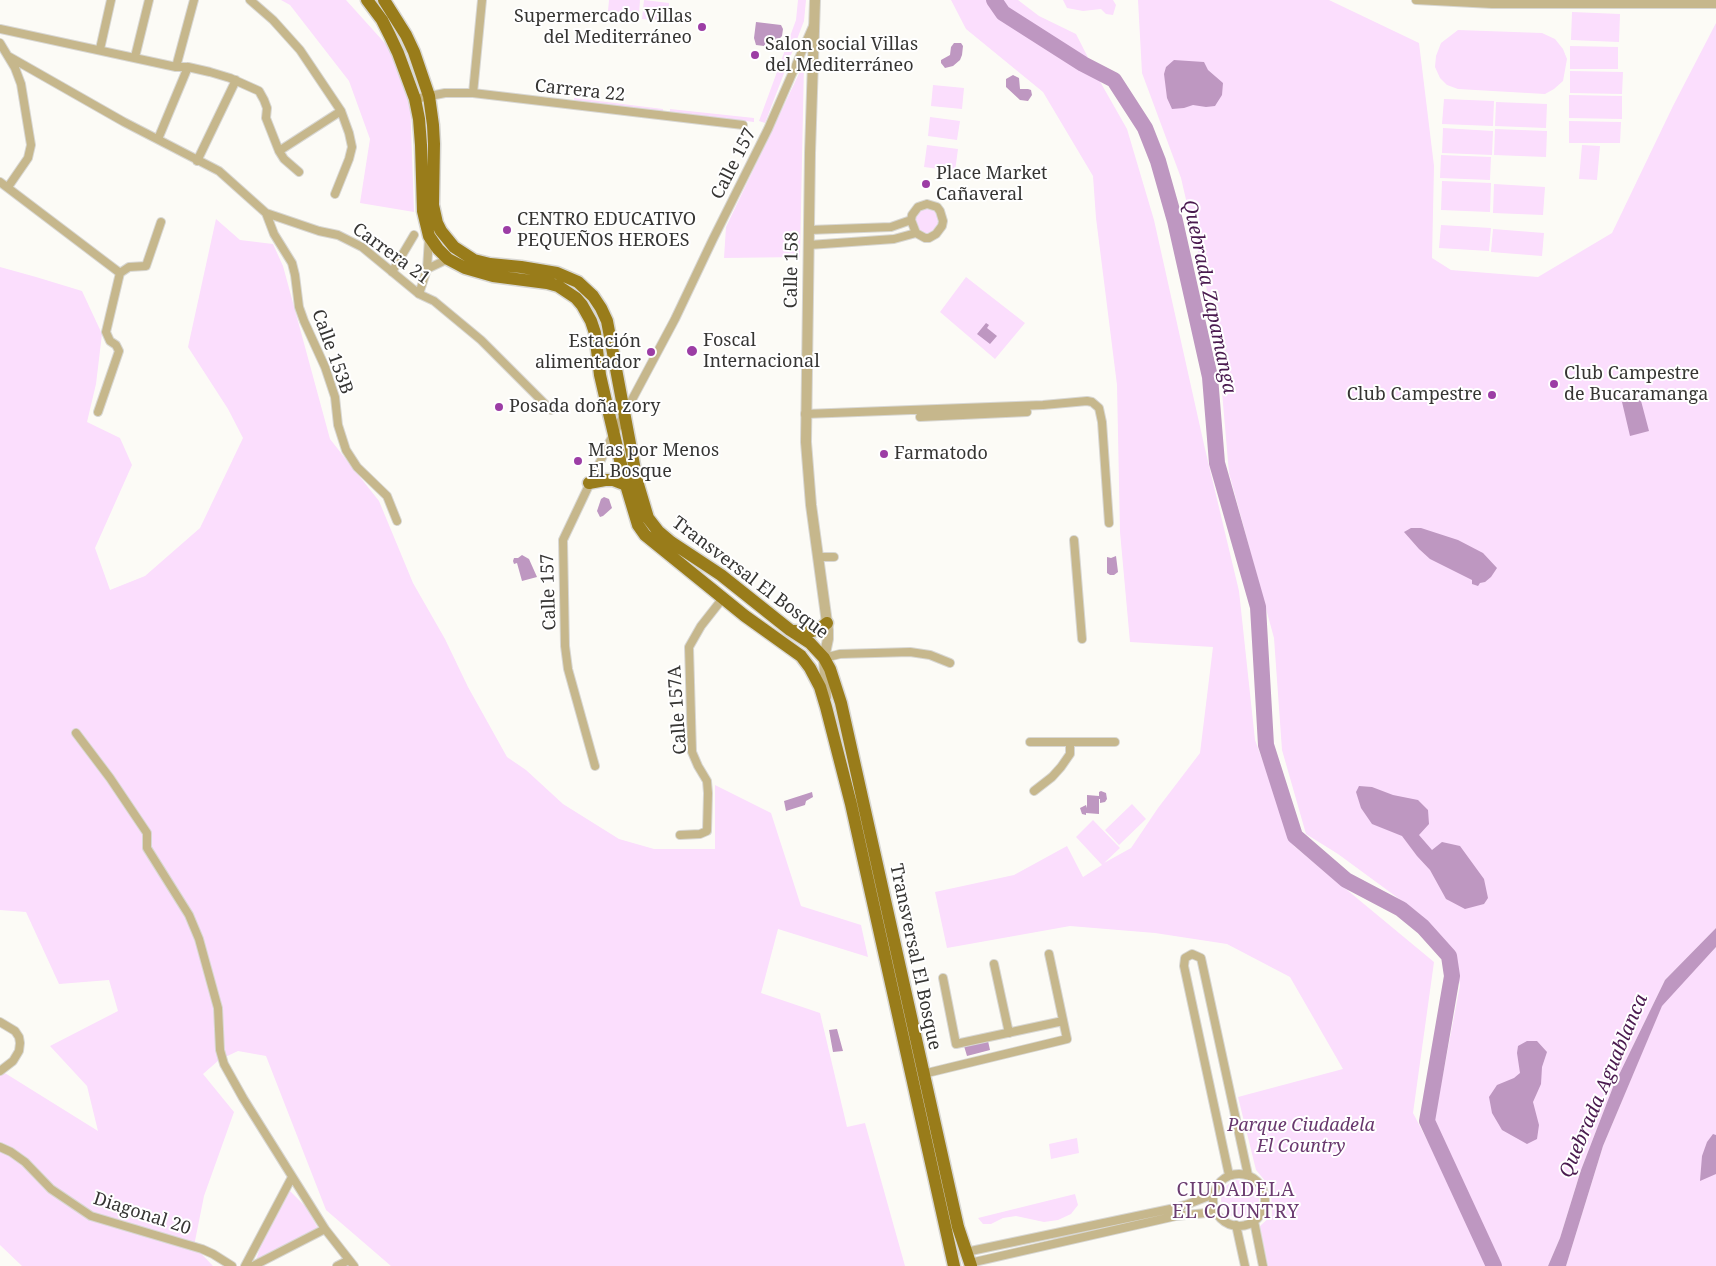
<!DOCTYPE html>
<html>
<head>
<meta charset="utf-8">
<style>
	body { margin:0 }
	canvas { display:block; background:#fcfbf6 }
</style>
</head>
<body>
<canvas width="1716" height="1266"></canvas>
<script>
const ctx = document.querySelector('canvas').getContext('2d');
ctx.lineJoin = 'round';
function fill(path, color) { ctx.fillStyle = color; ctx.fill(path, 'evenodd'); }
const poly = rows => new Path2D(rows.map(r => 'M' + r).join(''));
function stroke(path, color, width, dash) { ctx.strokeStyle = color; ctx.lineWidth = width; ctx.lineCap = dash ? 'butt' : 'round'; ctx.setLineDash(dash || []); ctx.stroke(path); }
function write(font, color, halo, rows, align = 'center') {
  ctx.font = font + ' "Noto Serif",serif'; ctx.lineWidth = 4; ctx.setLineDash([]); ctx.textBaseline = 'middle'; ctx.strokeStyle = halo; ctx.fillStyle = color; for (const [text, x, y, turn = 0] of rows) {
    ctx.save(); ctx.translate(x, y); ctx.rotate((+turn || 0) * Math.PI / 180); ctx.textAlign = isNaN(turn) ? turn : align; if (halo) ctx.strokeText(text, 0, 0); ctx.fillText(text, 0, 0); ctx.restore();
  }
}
const green = poly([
	[281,0,346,0,392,51,410,98,414,212,360,203,370,139,349,81,290,5],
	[609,0,640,0,639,14,608,11],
	[644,0,669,3,668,21,642,19],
	[798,0,806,0,804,21,765,123,759,121,796,20],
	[951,0,1018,0,1039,16,1076,34,1102,85,1127,129,1154,220,1205,449,1239,591,1255,740,1294,846,1434,962,1413,1113,1493,1266,1268,1266,1260,1226,1272,1215,1271,1188,1256,1170,1238,1097,1343,1069,1290,977,1227,944,1155,933,1070,926,947,948,935,892,1014,875,1067,846,1083,877,1102,865,1076,837,1093,820,1120,848,1104,863,1131,848,1158,808,1200,753,1213,647,1130,642,1120,532,1117,385,1096,218,1093,176,1043,92,966,29],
	[1063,0,1113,0,1116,5,1113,15,1106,14,1101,9,1083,11,1067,8],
	[1138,0,1329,0,1419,43,1434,166,1432,258,1451,270,1538,277,1612,233,1673,106,1716,23,1716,928,1665,980,1613,1087,1581,1170,1560,1238,1548,1266,1495,1266,1434,1122,1460,985,1451,949,1417,912,1338,854,1306,834,1282,750,1274,638,1229,473,1217,334,1181,178,1142,73],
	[1572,12,1620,14,1619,42,1571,40],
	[1458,30,1542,33,1555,39,1563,49,1567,59,1563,81,1554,89,1545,94,1458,89,1447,85,1440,78,1435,67,1436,56,1441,43],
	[1570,46,1618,47,1618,69,1570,69],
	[804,63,800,257,724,258,726,227],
	[1570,71,1623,72,1622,94,1570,93],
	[933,85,964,88,962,109,931,106],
	[1569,95,1622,96,1622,119,1569,118],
	[574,98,663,109,663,112,574,101],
	[1444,99,1494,101,1493,126,1442,124],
	[1496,102,1547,104,1546,128,1495,126],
	[670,109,754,118,754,122,670,112],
	[930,117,960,121,957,140,928,136],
	[1569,121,1621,122,1620,143,1569,143],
	[1443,128,1493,131,1492,155,1442,153],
	[1495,129,1547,131,1546,157,1494,155],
	[927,145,958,149,955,171,924,167],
	[1582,145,1600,146,1597,180,1579,179],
	[1441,155,1491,157,1490,180,1440,178],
	[1442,181,1491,183,1490,212,1441,210],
	[1494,184,1545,187,1543,215,1493,213],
	[925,206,938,210,941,224,931,234,926,235,917,231,914,214],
	[216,219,240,240,273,244,283,266,330,439,379,501,413,583,445,639,468,687,507,757,526,770,563,804,619,839,654,849,715,849,715,785,771,813,801,906,861,925,868,957,778,929,761,993,820,1013,847,1127,865,1123,905,1266,391,1266,326,1210,266,1056,238,1051,219,1060,203,1074,234,1112,204,1196,194,1246,213,1266,22,1266,0,1245,0,1070,98,1131,87,1086,50,1046,118,1011,109,980,59,984,26,912,0,910,0,267,36,277,82,291,102,334,96,384,87,422,120,438,132,465,95,548,110,590,145,576,200,528,243,438,228,409,188,347],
	[1441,225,1491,228,1489,251,1439,248],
	[1493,229,1544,233,1542,256,1491,252],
	[966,277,1025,323,995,359,940,312],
	[1132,804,1146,819,1119,845,1105,830],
	[1716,947,1716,1266,1566,1266,1603,1146,1662,1005],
	[1077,1138,1079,1153,1051,1159,1049,1144],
	'1221 1199a19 19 0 1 1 38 0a19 19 0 1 1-38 0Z',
	[289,1190,306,1207,319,1230,256,1260,265,1232],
	[1075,1194,1078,1205,1071,1214,1058,1220,1044,1222,1016,1216,1003,1218,991,1224,983,1224,978,1218]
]);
const water = poly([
	[756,22,781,25,783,29,782,36,776,42,768,40,764,46,756,45,754,38],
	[954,43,961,43,963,46,962,55,960,60,953,66,945,68,941,63,941,60,950,55,951,47],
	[1174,60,1204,62,1208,70,1223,83,1222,95,1215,106,1206,107,1193,105,1184,108,1172,109,1167,98,1164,74,1166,67],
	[1013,75,1019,78,1020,89,1028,89,1031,90,1032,95,1028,101,1020,100,1006,87,1006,79],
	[986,323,989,325,987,328,997,336,990,344,977,334],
	[1640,397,1649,431,1630,436,1622,402],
	[604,497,609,499,612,508,603,516,600,517,597,511,601,499],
	[1411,528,1421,528,1458,540,1483,553,1497,568,1491,577,1485,582,1480,583,1478,586,1472,584,1472,580,1430,559,1419,549,1404,532],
	[522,555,529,559,537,577,522,581,517,563,514,564,513,561,514,558,518,558],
	[1116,556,1118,572,1114,575,1110,575,1107,573,1107,557,1111,558],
	[1359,786,1372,787,1393,795,1418,800,1428,810,1429,824,1419,835,1432,850,1442,842,1460,846,1484,879,1488,898,1484,904,1465,909,1446,899,1430,870,1417,856,1402,836,1372,824,1361,808,1356,792],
	[1101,791,1106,793,1107,799,1105,802,1100,803,1100,799,1099,799,1099,814,1086,813,1086,812,1086,815,1082,814,1080,808,1086,805,1087,808,1087,795,1099,796,1099,792],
	[812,792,813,797,806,801,805,805,786,811,784,801],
	[1716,928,1716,947,1662,1006,1603,1146,1566,1266,1548,1266,1560,1238,1581,1170,1613,1087,1665,980],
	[837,1029,843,1051,833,1052,829,1030],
	[988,1041,990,1050,967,1056,964,1046],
	[1527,1041,1537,1041,1547,1052,1542,1067,1541,1084,1533,1102,1539,1125,1537,1139,1527,1144,1502,1130,1492,1113,1489,1097,1497,1085,1514,1078,1520,1073,1517,1053,1518,1046],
	[1713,1134,1716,1135,1716,1174,1700,1181,1702,1156,1707,1142]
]);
const river = poly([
	[994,0,1003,13,1083,64,1114,80,1145,128,1158,161,1175,221,1210,377,1217,463,1258,607,1266,745,1295,836,1346,880,1401,909,1423,927,1449,956,1452,976,1427,1121,1494,1266]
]);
const minor = poly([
	[250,0,273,20,300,50,341,111,349,133,352,147,349,159,335,194],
	[1416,0,1492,4,1716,4],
	[0,29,176,67,188,67,210,72,230,78,259,91,264,100,267,108,266,118,279,151,284,159,299,172],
	[0,43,15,68,21,84,31,145,28,158,8,187],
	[100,49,111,0],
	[8,56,124,122,219,171,266,213,319,231,338,235,362,247,419,294,434,301,481,340,551,410],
	[135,57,149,0],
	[176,67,194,0],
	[473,93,482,0],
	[415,99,445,93,473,93,743,125],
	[158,139,188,67],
	[279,151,341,111],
	[197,161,236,80],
	[0,182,120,273],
	[927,204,937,207,940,211,943,221,942,226,936,234,929,238,925,238,916,233,911,220,912,215,918,207,927,204],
	[266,213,274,234,292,263,295,275,299,307,304,321,325,367,335,397,338,425,346,450,357,467,387,496,397,521],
	[809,230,891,227,911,220],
	[809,245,894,239,916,233],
	[427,269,448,259],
	[392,272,414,235],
	[419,294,427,269,429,238],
	[98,412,119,351,116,345,110,341,106,332,120,273,129,267,146,266,161,222],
	[805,414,1043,405,1087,401,1092,402,1099,408,1102,422,1109,523],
	[920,417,1027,412],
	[1074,540,1082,639],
	[818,557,834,557],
	[824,658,840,654,910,652,930,655,950,663],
	[76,733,110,778,147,833,147,848,189,915,199,939,218,1008,220,1050,224,1064,243,1098,325,1229,354,1266],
	[1030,742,1115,742],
	[595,766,568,669,565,646,563,540,610,441,675,319,713,239,768,129,813,26],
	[1034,791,1052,777,1061,767,1070,754,1070,742],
	[680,835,700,834,707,831,708,793,707,781,698,766,692,752,689,647,701,626,723,598],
	[994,964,1009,1033],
	[943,978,956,1044,1063,1021],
	[0,1022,15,1031,19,1037,20,1043,19,1051,13,1061,0,1071],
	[923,1074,1067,1039,1049,954],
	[0,1147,11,1152,25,1162,51,1189,91,1216,202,1249,213,1254,232,1266],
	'1213 1200a26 26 0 1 1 52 0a26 26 0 1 1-52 0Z',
	[1229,1175,1184,966,1185,958,1192,954,1201,958,1248,1175],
	[1254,1221,1263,1266],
	[1236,1225,1245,1266],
	[966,1252,1175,1208,1188,1204,1214,1194],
	[970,1263,1176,1216,1216,1212],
	[245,1266,292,1177],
	[253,1266,325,1229],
	[337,1266,349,1260]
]);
const tertiary = poly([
	[815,0,810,153,806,442,811,505,828,630,828,639,824,658,826,697]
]);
const primary = poly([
	[367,0,382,20,390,36,398,53,415,99,419,119,421,145,423,211,429,236,438,249,448,259,465,268,493,276,547,283,558,286,576,298,582,305,591,321,595,333,600,375,606,401,626,485,638,525,645,535,745,616,801,656,810,668,820,687,826,707,851,804,954,1266],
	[384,0,406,35,414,52,429,96,433,125,434,144,433,205,437,223,441,231,454,247,474,260,490,264,521,267,557,273,578,282,593,296,601,308,607,321,637,481,648,518,658,531,671,542,721,575,790,630,810,643,824,658,830,669,841,703,958,1227,971,1266],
	[589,483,605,480,613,480,626,485],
	[794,631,809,632,819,629,827,623]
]);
const markers = [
	[702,27,5,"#9c3da5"],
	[755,55,5,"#9c3da5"],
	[926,184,5,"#9c3da5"],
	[507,230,5,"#9c3da5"],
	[692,351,6,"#9c3da5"],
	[651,352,5,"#9c3da5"],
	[1554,384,5,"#9c3da5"],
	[1492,395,5,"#9c3da5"],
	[499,407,5,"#9c3da5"],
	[884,454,5,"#9c3da5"],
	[578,461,5,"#9c3da5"]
];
const poiNames = [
	["Supermercado Villas",692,17,"right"],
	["del Mediterráneo",692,38,"right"],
	["Salon social Villas",765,45],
	["del Mediterráneo",765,66],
	["Place Market",936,174],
	["Cañaveral",936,195],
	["CENTRO EDUCATIVO",517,220],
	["PEQUEÑOS HEROES",517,241],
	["Foscal",703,341],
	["Internacional",703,362],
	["Estación",641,342,"right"],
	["alimentador",641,363,"right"],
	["Club Campestre",1564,374],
	["de Bucaramanga",1564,395],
	["Club Campestre",1482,395,"right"],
	["Posada doña zory",509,407],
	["Mas por Menos",588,451],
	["El Bosque",588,472],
	["Farmatodo",894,454]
];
const streetNames = [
	["Carrera 22",580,91,6],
	["Calle 157",734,164,-63],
	["Carrera 21",391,254,36],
	["Calle 158",792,270,-89],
	["Calle 153B",332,352,70],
	["Transversal El Bosque",750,578,37],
	["Calle 157",549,592,-92],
	["Calle 157A",678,710,-94],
	["Transversal El Bosque",915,957,78],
	["Diagonal 20",142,1214,18]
];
const parkNames = [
	["Parque Ciudadela",1301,1126],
	["El Country",1301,1147]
];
const waterNames = [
	["Quebrada Zapamanga",1209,297,78],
	["Quebrada Aguablanca",1604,1086,-67]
];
const neighbourhoodNames = [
	["CIUDADELA",1236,1191],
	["EL COUNTRY",1236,1213]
];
fill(green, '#fbdefd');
fill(water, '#be97c1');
stroke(river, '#be97c1', 16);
stroke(minor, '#d8d7d3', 10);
stroke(tertiary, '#d8d7d3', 12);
stroke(primary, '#d8d7d3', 15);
stroke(minor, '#c6b78c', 8);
stroke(tertiary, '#c6b78c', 10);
stroke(primary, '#997c1a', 12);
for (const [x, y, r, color] of markers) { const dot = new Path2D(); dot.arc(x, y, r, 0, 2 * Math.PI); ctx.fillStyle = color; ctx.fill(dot); stroke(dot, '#fff', 2); }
write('18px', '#363533', '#fff', poiNames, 'left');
write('18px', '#363533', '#fff', streetNames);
write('italic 18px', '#69386e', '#fff', parkNames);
write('italic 19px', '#4a1a4f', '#fff', waterNames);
ctx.letterSpacing = '1px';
write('19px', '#6b3c70', '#fff', neighbourhoodNames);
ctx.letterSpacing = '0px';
</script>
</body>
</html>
